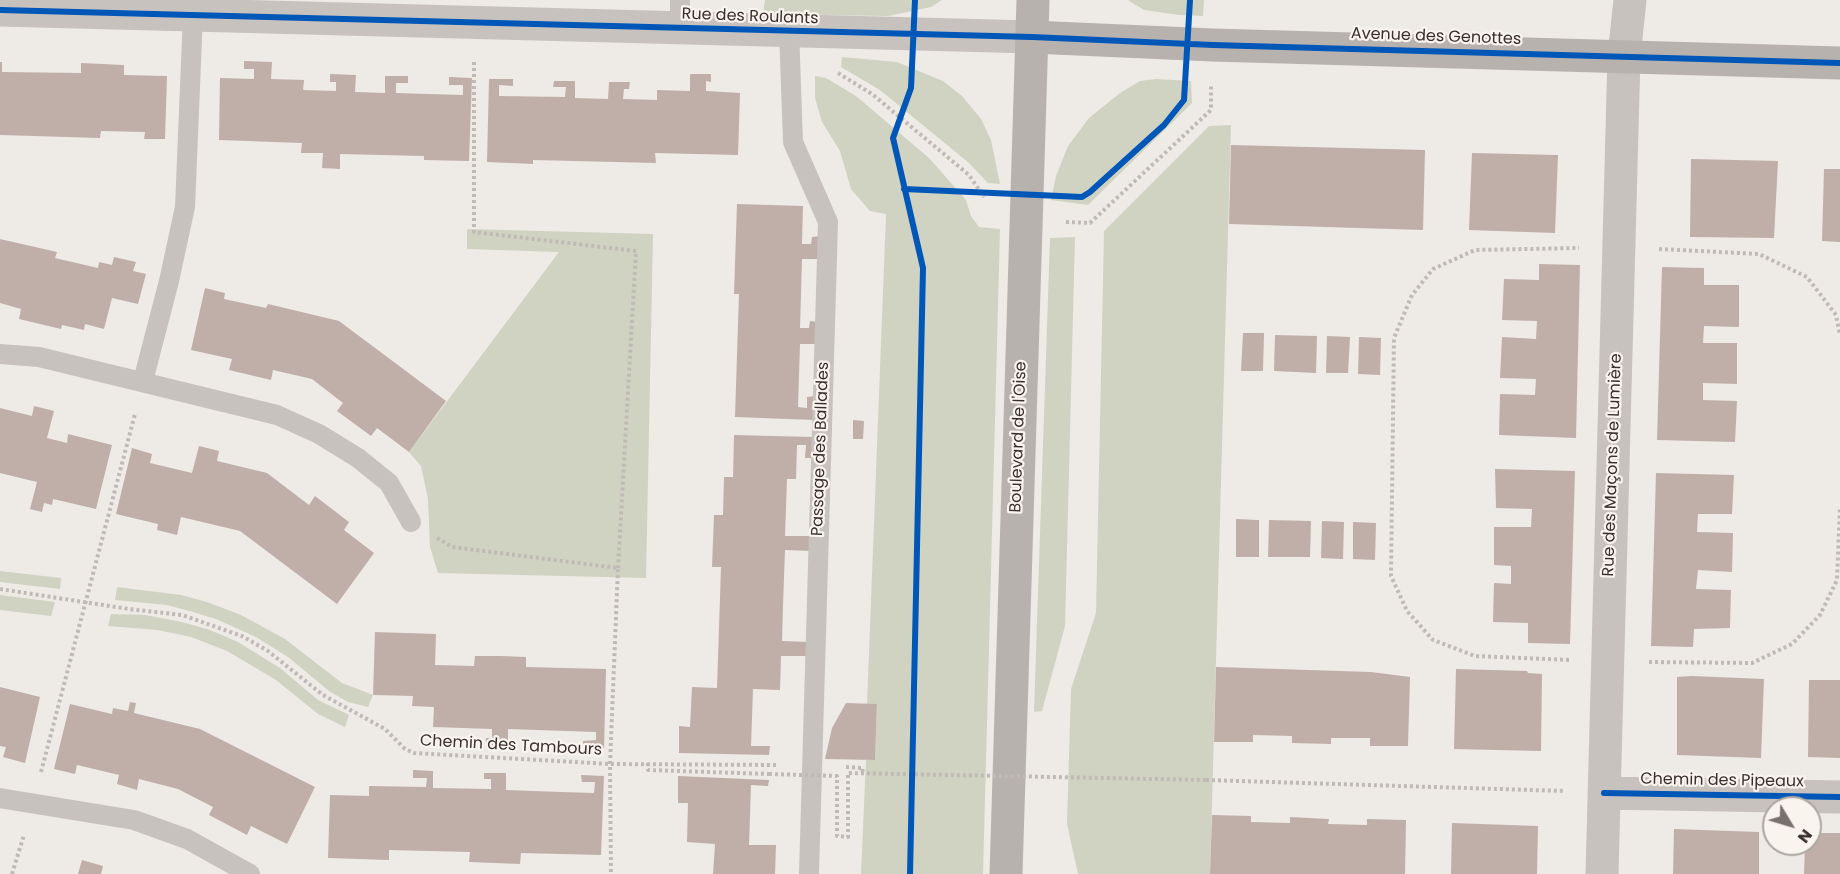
<!DOCTYPE html>
<html>
<head>
<meta charset="utf-8">
<style>
	body { margin:0 }
	#map { position:relative; width:1840px; height:874px; overflow:hidden; background:#eeeae6; font-family:Poppins,sans-serif }
	canvas { display:block }
	.north { position:absolute; left:1762px; top:796px; width:60px; height:60px; box-sizing:border-box; background:#f9f4ee; border:2px solid #aca5a0; border-radius:50%; rotate:128deg; font-size:16px; font-weight:700; line-height:24px; text-align:center; color:#392f2c }
	.north::after { content:''; display:block; margin:auto; width:21px; height:27px; background:#78706d; clip-path:polygon(50% 0,100% 100%,50% 72%,0 100%) }
</style>
</head>
<body>
<div id="map">
<canvas width="1840" height="874"></canvas>
<div class="north">N</div>
</div>
<script>
const ctx = document.querySelector('canvas').getContext('2d');
ctx.lineJoin = 'round';
function fill(path, color) { ctx.fillStyle = color; ctx.fill(path, 'evenodd'); }
const poly = rows => new Path2D(rows.map(r => 'M' + r).join(''));
function stroke(path, color, width, dash) { ctx.strokeStyle = color; ctx.lineWidth = width; ctx.lineCap = dash ? 'butt' : 'round'; ctx.setLineDash(dash || []); ctx.stroke(path); }
function write(font, color, halo, rows, align = 'center') {
  ctx.font = font + ' Poppins,sans-serif'; ctx.lineWidth = 4.5; ctx.setLineDash([]); ctx.textBaseline = 'middle'; ctx.strokeStyle = halo; ctx.fillStyle = color; for (const [text, x, y, turn = 0] of rows) {
    ctx.save(); ctx.translate(x, y); ctx.rotate((+turn || 0) * Math.PI / 180); ctx.textAlign = isNaN(turn) ? turn : align; if (halo) ctx.strokeText(text, 0, 0); ctx.fillText(text, 0, 0); ctx.restore();
  }
}
const green = poly([
	[765,0,942,0,931,7,888,16,763,14],
	[1128,0,1204,0,1203,16,1179,15,1144,10],
	[842,57,897,62,943,81,962,96,981,119,991,140,1000,184,988,183,969,163,880,90,841,67],
	[815,76,826,78,856,96,929,158,966,200,971,216,979,227,1000,229,983,874,861,874,866,760,875,760,877,705,867,704,886,214,870,211,851,189,840,151,822,122,815,98],
	[1156,79,1191,81,1192,103,1088,205,1051,200,1056,176,1068,146,1089,118,1120,93,1140,81],
	[1231,125,1210,874,1078,874,1067,824,1071,689,1096,613,1104,231,1209,126],
	[467,229,653,234,646,578,438,573,430,547,428,499,421,466,409,452,559,252,467,249],
	[1075,237,1065,626,1042,711,1034,712,1050,238],
	[0,571,61,578,60,589,0,582],
	[117,587,181,595,207,602,241,615,285,639,342,683,373,695,368,707,348,702,329,691,288,657,256,637,216,619,193,612,167,605,115,600],
	[0,595,55,602,51,616,0,610],
	[111,614,145,615,182,622,210,630,238,642,280,668,318,700,349,715,345,727,318,714,276,680,227,651,191,637,158,630,108,626]
]);
const building = poly([
	[244,61,272,62,271,79,304,80,303,90,336,91,336,82,330,82,330,74,356,75,355,92,385,93,385,76,408,76,408,83,396,83,396,93,463,95,463,85,449,85,449,77,472,78,469,161,424,160,424,156,340,154,340,169,322,168,323,153,301,153,302,143,219,140,220,78,254,79,254,69,244,69],
	[0,62,2,62,2,72,81,73,81,63,124,65,124,75,167,76,165,139,144,139,145,132,101,131,100,138,0,135],
	[690,74,711,74,711,82,706,81,706,91,740,93,738,155,655,153,656,163,533,160,533,164,487,162,489,79,513,79,513,86,499,85,499,96,565,97,566,87,553,87,554,81,575,81,575,98,608,99,609,82,630,82,629,89,624,89,623,99,657,100,657,90,690,91],
	[1231,145,1425,150,1423,230,1229,224],
	[1472,153,1558,155,1555,233,1469,230],
	[1691,159,1778,161,1774,238,1690,237],
	[1824,169,1840,169,1840,242,1822,241],
	[737,204,803,206,802,244,811,244,812,237,820,236,819,259,802,259,800,328,809,328,810,321,817,322,816,344,800,344,798,407,807,408,807,397,815,396,814,420,735,417,739,294,734,294],
	[0,239,57,252,55,258,98,268,99,262,112,265,114,257,136,262,133,271,146,274,138,304,112,298,104,329,85,324,84,330,62,325,61,329,19,319,21,309,0,303],
	[1539,264,1580,265,1576,438,1499,435,1500,394,1535,395,1536,379,1500,378,1502,337,1536,339,1537,321,1502,320,1504,279,1539,280],
	[1662,267,1704,268,1704,285,1739,285,1739,327,1704,326,1703,343,1737,343,1737,384,1703,383,1703,400,1737,401,1735,442,1657,440],
	[205,288,225,293,224,299,266,308,268,304,339,321,446,401,409,452,377,428,371,436,337,411,343,403,312,379,273,370,271,380,229,370,232,359,191,350],
	[1243,333,1264,333,1263,371,1241,371],
	[1275,335,1317,336,1316,373,1274,371],
	[1327,336,1350,337,1348,373,1326,373],
	[1359,337,1381,338,1380,375,1358,374],
	[34,406,54,411,47,438,67,443,68,434,112,445,96,509,53,499,52,505,44,503,42,512,30,509,37,482,0,473,0,408,32,416],
	[853,420,864,421,863,439,853,439],
	[734,435,814,437,813,458,805,458,806,445,797,445,796,479,787,479,785,536,812,536,811,551,785,550,783,606,782,641,808,642,808,656,781,656,780,690,753,689,751,746,770,746,769,755,679,753,679,726,690,727,692,687,717,688,721,567,712,567,714,515,723,515,724,477,733,477],
	[199,446,219,451,217,461,267,473,309,505,315,496,349,522,344,530,374,553,337,604,240,531,181,517,177,535,157,530,158,524,116,514,132,448,152,454,150,463,192,473],
	[1495,469,1575,471,1570,644,1528,643,1528,623,1493,622,1494,583,1511,584,1511,566,1494,565,1494,527,1531,527,1532,509,1496,508],
	[1656,473,1734,475,1732,514,1698,514,1697,532,1733,533,1732,572,1698,570,1696,589,1731,590,1730,628,1694,629,1693,647,1651,646],
	[1236,519,1259,520,1259,557,1236,557],
	[1269,520,1311,521,1310,557,1268,557],
	[1322,521,1344,522,1343,559,1321,558],
	[1353,522,1376,523,1375,560,1353,559],
	[375,632,436,634,435,665,474,666,475,656,500,656,526,657,526,667,606,669,604,749,583,748,583,741,596,740,596,732,508,729,508,747,486,746,486,738,492,738,492,729,433,727,434,707,412,706,413,696,373,695],
	[1216,667,1371,672,1410,677,1408,746,1370,746,1370,738,1331,738,1331,744,1292,743,1292,736,1253,735,1253,742,1214,742],
	[1456,669,1527,671,1528,673,1542,674,1541,751,1454,749],
	[1692,676,1764,679,1761,758,1677,755,1677,677],
	[1809,680,1840,680,1840,758,1808,757],
	[0,687,40,697,25,763,3,757,6,747,0,746],
	[130,702,136,703,134,713,200,729,315,787,287,844,251,826,247,835,209,815,213,807,178,789,139,779,137,790,117,784,119,775,77,765,75,774,54,769,70,704,112,714,113,708,128,711],
	[846,703,877,704,875,760,825,759,832,728],
	[413,770,433,771,433,788,491,789,491,779,484,779,484,773,506,773,506,790,561,792,594,793,595,782,582,782,581,775,604,776,601,855,521,853,520,864,469,862,470,852,389,850,389,860,328,858,330,795,369,796,369,786,426,787,427,778,413,778],
	[678,776,769,780,768,786,751,785,749,845,776,845,775,874,713,874,715,844,687,842,688,803,678,803],
	[1212,815,1251,816,1251,822,1290,823,1290,817,1329,819,1328,824,1367,825,1367,819,1406,820,1405,874,1210,874],
	[1452,823,1538,826,1537,874,1451,874],
	[1674,829,1759,832,1759,874,1673,874],
	[1810,833,1840,833,1840,874,1804,874,1805,844,1810,844],
	[82,860,103,866,101,874,78,874]
]);
const path = poly([
	[474,62,474,232,636,251,618,568],
	[838,73,872,94,969,175,984,197],
	[1066,222,1090,223,1211,110,1211,85],
	[1659,249,1759,254,1807,277,1836,315,1840,335],
	[437,538,452,547,618,568,610,764,611,874],
	[0,589,129,609,182,615,242,636,268,651,323,695,385,729,405,749,414,753,610,764,778,765],
	[1569,660,1475,656,1433,640,1407,611,1391,576,1394,338,1412,295,1433,269,1475,250,1579,248],
	[1649,662,1752,663,1792,644,1820,615,1837,580,1840,507],
	[648,763,648,770,769,774],
	[846,767,863,768,862,773],
	[41,772,135,414],
	[1206,780,1564,791],
	[12,874,24,835]
]);
const lane = poly([
	[680,28,680,0],
	[789,31,793,142,828,222,809,874],
	[0,354,39,357,277,415,319,434,358,458,389,483,411,522],
	[143,381,169,281,185,207,193,14],
	[0,798,134,820,187,839,250,874]
]);
const street = poly([
	[0,10,1032,37],
	[1604,793,1840,797],
	[1602,874,1624,56,1630,0]
]);
const secondary = poly([
	[1032,37,1213,45,1840,63],
	[1006,874,1033,0]
]);
const pathBridge = poly([
	[769,774,837,776,837,836,848,837,848,773,1206,780]
]);
const cycleway = poly([
	[0,10,1032,37,1213,45,1840,63],
	[904,189,1082,197,1090,192,1164,125,1184,100,1190,0],
	[1604,793,1840,797],
	[910,874,923,268,893,138,911,88,915,0]
]);
const streetNames = [
	["Rue des Roulants",750,17,2],
	["Avenue des Genottes",1436,37,2],
	["Boulevard de l'Oise",1019,437,-88],
	["Passage des Ballades",821,449,-88],
	["Rue des Maçons de Lumière",1613,465,-88],
	["Chemin des Tambours",511,746,3],
	["Chemin des Pipeaux",1722,781,1]
];
fill(green, '#d0d3c1');
fill(building, '#c0afa9');
stroke(path, '#c0bab6', 4, [3, 3]);
stroke(lane, '#c7c2be', 20);
stroke(street, '#c7c2be', 33);
stroke(secondary, '#b8b2af', 33);
stroke(pathBridge, '#c0bab6', 4, [3, 3]);
stroke(cycleway, '#0057b8', 6);
write('16px', '#392f2c', '#f9f4ee', streetNames);
</script>
</body>
</html>
